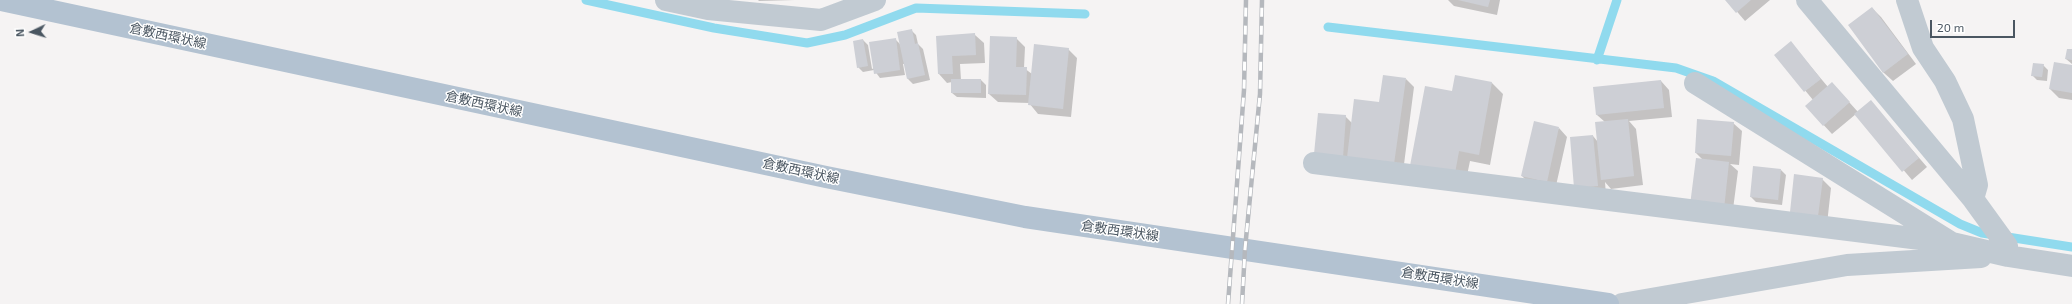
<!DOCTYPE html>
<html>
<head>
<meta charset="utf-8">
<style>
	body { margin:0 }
	#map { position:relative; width:2072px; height:304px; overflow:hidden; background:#f5f3f3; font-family:"Exo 2",sans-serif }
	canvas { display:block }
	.north { position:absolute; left:12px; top:12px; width:40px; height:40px; -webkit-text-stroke:3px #fff; paint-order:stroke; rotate:266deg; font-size:11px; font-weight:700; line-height:16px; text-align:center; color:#4a5661 }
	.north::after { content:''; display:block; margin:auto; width:14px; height:18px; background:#4a5661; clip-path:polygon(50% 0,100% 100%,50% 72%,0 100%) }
	.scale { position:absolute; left:1930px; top:20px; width:85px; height:18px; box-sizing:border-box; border:2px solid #4a5661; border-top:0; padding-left:5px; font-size:12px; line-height:14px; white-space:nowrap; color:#4a5661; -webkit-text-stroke:3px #fff; paint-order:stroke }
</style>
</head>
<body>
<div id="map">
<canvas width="2072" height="304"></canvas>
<div class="north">N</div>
<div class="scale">20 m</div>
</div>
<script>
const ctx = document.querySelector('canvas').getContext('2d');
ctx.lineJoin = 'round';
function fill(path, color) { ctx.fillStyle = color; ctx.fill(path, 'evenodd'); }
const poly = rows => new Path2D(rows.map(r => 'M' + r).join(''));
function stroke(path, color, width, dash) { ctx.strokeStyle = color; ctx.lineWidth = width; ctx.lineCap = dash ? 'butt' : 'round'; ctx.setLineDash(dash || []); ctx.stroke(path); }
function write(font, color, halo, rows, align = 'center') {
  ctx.font = font + ' "Exo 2","Noto Sans JP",sans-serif'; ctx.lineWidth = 3; ctx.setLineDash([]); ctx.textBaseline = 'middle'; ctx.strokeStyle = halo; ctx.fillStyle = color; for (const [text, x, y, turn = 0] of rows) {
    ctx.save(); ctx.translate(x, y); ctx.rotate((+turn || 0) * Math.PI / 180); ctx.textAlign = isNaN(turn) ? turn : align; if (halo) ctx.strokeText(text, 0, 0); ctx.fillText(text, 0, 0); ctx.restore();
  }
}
const shadow = poly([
	[758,0,795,0,759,1],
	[1448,0,1500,0,1497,15,1454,6],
	[1727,0,1770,0,1745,21],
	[1872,8,1881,17,1916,64,1893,81,1884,73,1849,25],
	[911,30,916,35,918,44,923,49,930,80,913,84,908,79,905,64,903,64,905,75,880,78,874,70,863,72,858,67,863,40,868,45,872,69,874,68,895,39,900,44],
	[975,35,984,43,985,63,960,64,961,80,981,80,986,85,986,98,957,97,952,93,952,82,947,83,939,74,937,37],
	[1016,38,1025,47,1024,68,1032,74,1068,49,1077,58,1071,117,1038,114,1029,103,998,102,989,94],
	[1791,43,1828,87,1832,83,1858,112,1871,102,1927,167,1912,180,1856,114,1832,134,1806,106,1813,100,1776,55],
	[2072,50,2072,64,2066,59],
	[2043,65,2048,70,2047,81,2037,80,2032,75],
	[2072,66,2072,100,2059,98,2050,89],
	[1406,79,1414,87,1403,172,1324,163,1345,116,1352,123,1380,103],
	[1661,81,1669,90,1672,117,1629,121,1636,129,1643,185,1611,189,1605,182,1606,195,1584,196,1593,136,1598,142,1605,122,1597,115,1595,88],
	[1492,83,1503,94,1490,165,1470,161,1464,190,1421,181,1453,92],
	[1733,123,1742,131,1739,165,1730,164,1738,171,1732,217,1700,213,1702,159,1696,153],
	[1559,128,1567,137,1555,190,1531,185,1522,176],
	[1781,170,1786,175,1782,205,1756,202,1751,197],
	[1822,179,1831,188,1827,224,1800,220]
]);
const stream = poly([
	[586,0,714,28,807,43,845,35,916,8,1085,14],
	[1328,27,1676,68,1713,81,1960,224,1982,233,2072,247],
	[1597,60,1617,0]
]);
const building = poly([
	[1458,0,1490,0,1488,7],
	[1725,0,1751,0,1736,13],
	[1872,7,1908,54,1883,73,1848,25],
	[912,29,915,44,918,43,925,75,907,79,897,32],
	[975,33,976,55,952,56,953,74,938,74,936,36],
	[990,36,1017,37,1016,67,1027,67,1026,95,988,94],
	[896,38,900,70,874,74,869,42],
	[863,39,868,66,857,68,853,41],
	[1791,41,1821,79,1804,92,1774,55],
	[1034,44,1069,48,1063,109,1028,105],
	[2067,49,2072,49,2072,60,2065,59],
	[2054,62,2072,65,2072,93,2049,89],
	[2033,63,2044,64,2042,77,2031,76],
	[1383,75,1406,78,1394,164,1347,158,1354,99,1379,102],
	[1455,75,1492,82,1479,155,1459,151,1454,179,1409,171,1425,86,1452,91],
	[951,79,981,79,981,93,951,93],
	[1661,80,1664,108,1596,115,1593,87],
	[1832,82,1850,102,1823,126,1805,106],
	[1871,100,1919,158,1902,172,1854,114],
	[1318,113,1346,115,1343,157,1314,154],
	[1628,119,1634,176,1601,180,1595,122],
	[1697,119,1734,122,1731,156,1695,153],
	[1534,121,1559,127,1547,182,1521,176],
	[1593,135,1598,186,1574,188,1570,137],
	[1696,158,1729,162,1724,209,1690,205],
	[1753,166,1781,169,1778,200,1750,197],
	[1794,174,1823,178,1818,216,1790,212]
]);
const minor = poly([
	[666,0,708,9,821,20,875,0],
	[1807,0,1973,199,2007,246,2008,256],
	[1907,0,1923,48,1945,81,1963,119,1977,185,1973,199],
	[1695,83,1952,243,2008,256,2072,266],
	[1314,163,1952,243],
	[1622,304,1847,265,1981,257]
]);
const major = poly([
	[1,0,826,177,1025,217,1608,304]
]);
const rail = poly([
	[1228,304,1244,90,1246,0],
	[1242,304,1245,249,1260,94,1262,0]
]);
const streetNames = [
	["倉敷西環状線",168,36,12],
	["倉敷西環状線",484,104,12],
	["倉敷西環状線",801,171,12],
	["倉敷西環状線",1120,231,8],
	["倉敷西環状線",1440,278,9]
];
fill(shadow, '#0003');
stroke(stream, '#90daee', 9);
fill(building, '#cdcfd5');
stroke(minor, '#c1cad2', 22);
stroke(major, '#b3c2d1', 22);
stroke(rail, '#b5b8bd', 4.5);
stroke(rail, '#fff', 3, [9]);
write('13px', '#4a5661', '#fff', streetNames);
</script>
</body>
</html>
